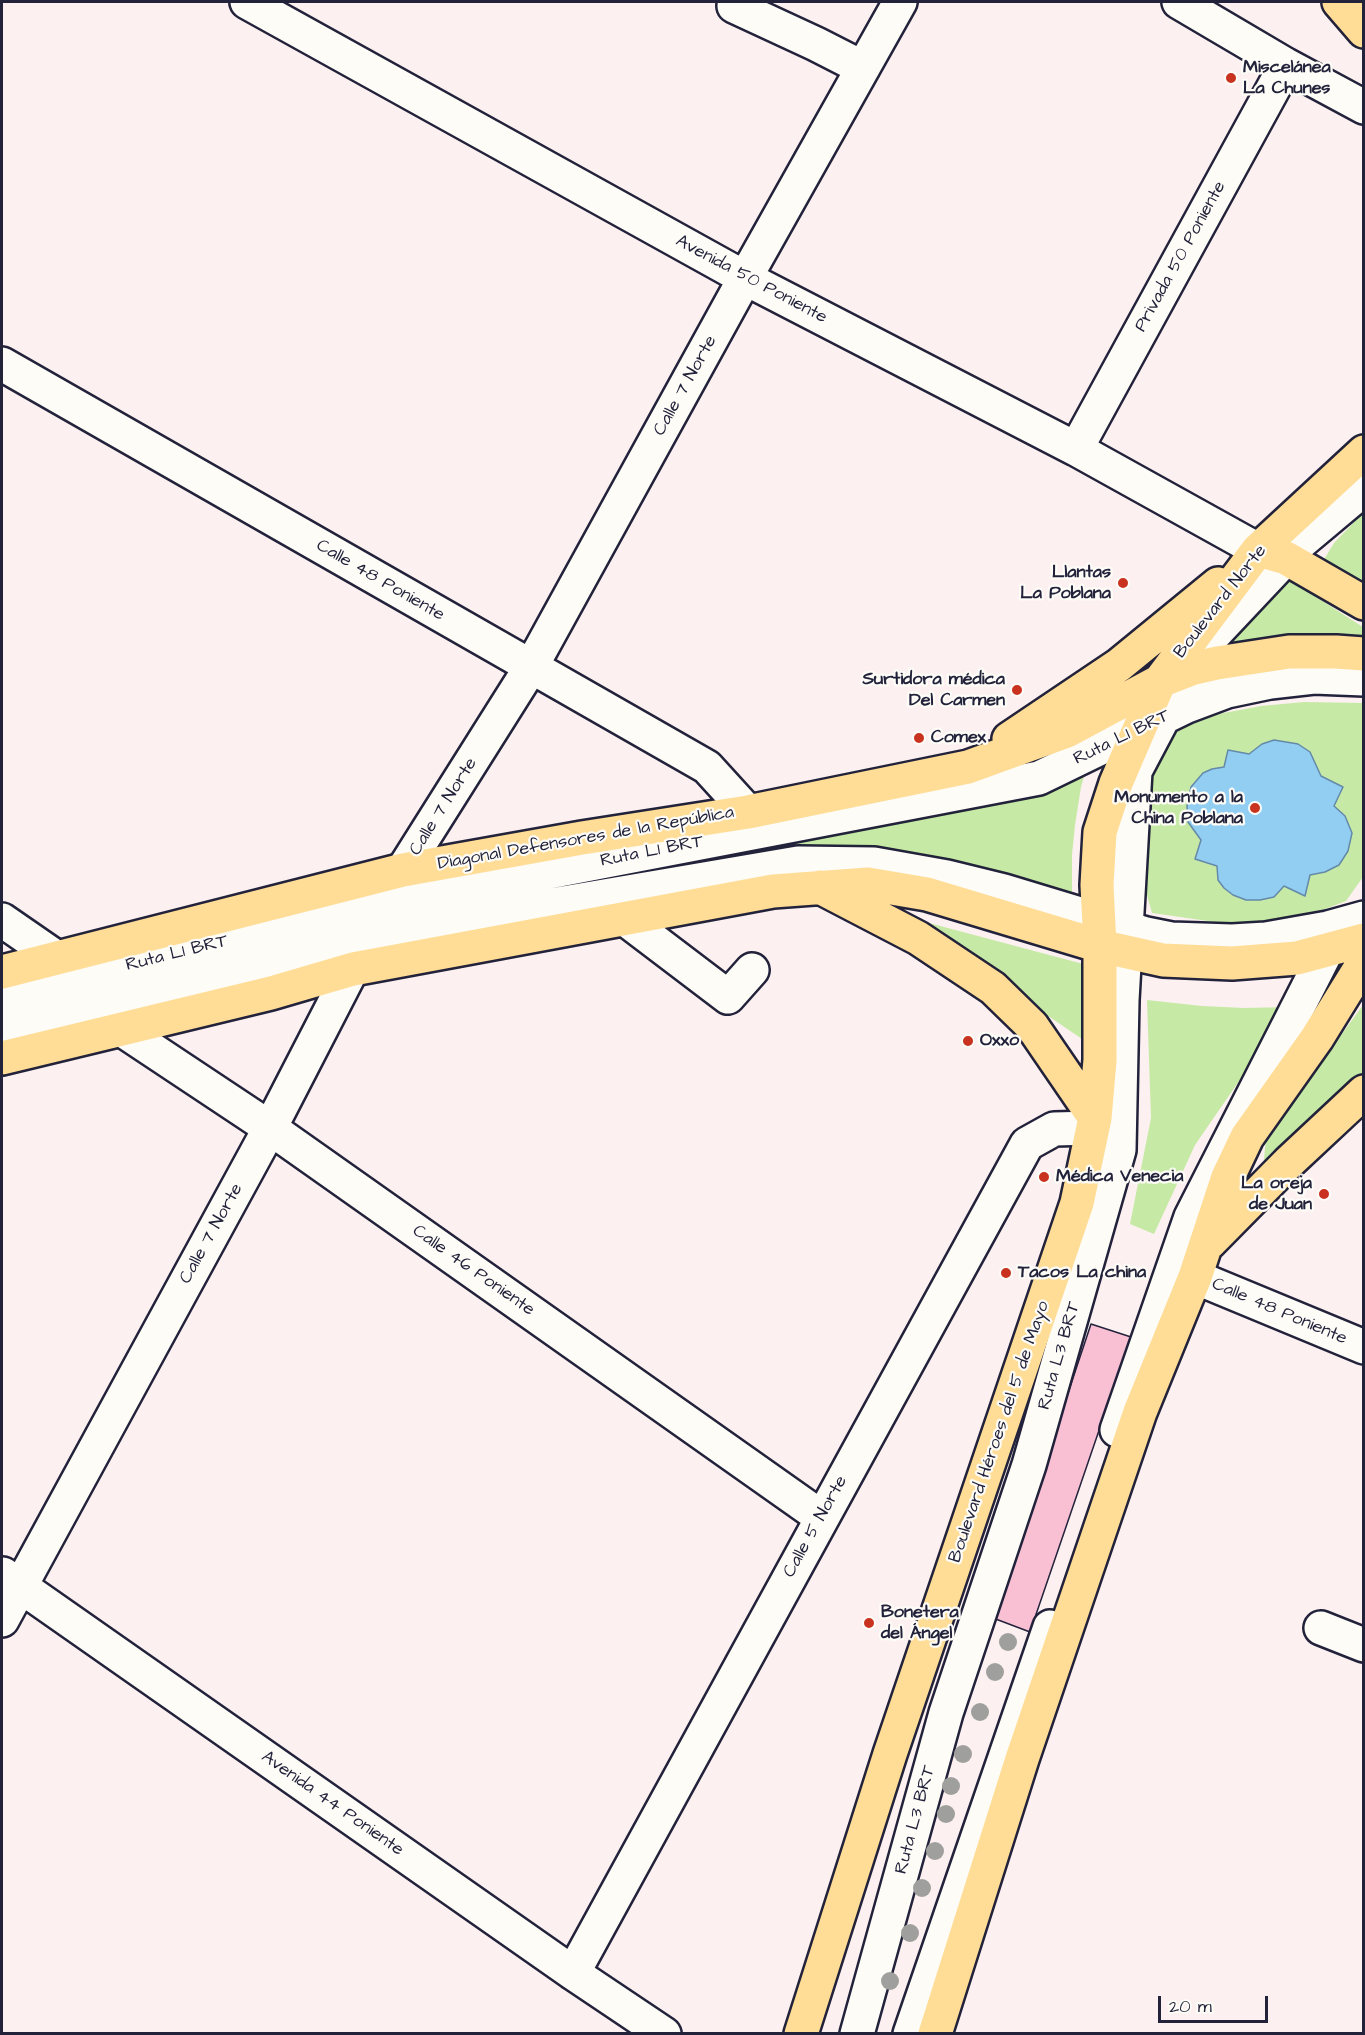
<!DOCTYPE html>
<html>
<head>
<meta charset="utf-8">
<style>
	body { margin:0 }
	#map { position:relative; width:1365px; height:2035px; overflow:hidden; background:#fcf0f0; font-family:"Architects Daughter",sans-serif }
	canvas { display:block }
	.frame { position:absolute; inset:0; border:3px solid #22223b; pointer-events:none }
	.scale { position:absolute; left:1158px; top:1996px; width:110px; height:27px; box-sizing:border-box; border:3px solid #22223b; border-top:0; padding-left:8px; font-size:18px; line-height:21px; white-space:nowrap; color:#22223b; -webkit-text-stroke:4px #fdfcf7; paint-order:stroke }
</style>
</head>
<body>
<div id="map">
<canvas width="1365" height="2035"></canvas>
<div class="frame"></div>
<div class="scale">20 m</div>
</div>
<script>
const ctx = document.querySelector('canvas').getContext('2d');
ctx.lineJoin = 'round';
function fill(path, color) { ctx.fillStyle = color; ctx.fill(path, 'evenodd'); }
const poly = rows => new Path2D(rows.map(r => 'M' + r).join(''));
function stroke(path, color, width, dash) { ctx.strokeStyle = color; ctx.lineWidth = width; ctx.lineCap = dash ? 'butt' : 'round'; ctx.setLineDash(dash || []); ctx.stroke(path); }
function write(font, color, halo, rows, align = 'center') {
  ctx.font = font + ' "Architects Daughter",sans-serif'; ctx.lineWidth = 4.5; ctx.setLineDash([]); ctx.textBaseline = 'middle'; ctx.strokeStyle = halo; ctx.fillStyle = color; for (const [text, x, y, turn = 0] of rows) {
    ctx.save(); ctx.translate(x, y); ctx.rotate((+turn || 0) * Math.PI / 180); ctx.textAlign = isNaN(turn) ? turn : align; if (halo) ctx.strokeText(text, 0, 0); ctx.fillText(text, 0, 0); ctx.restore();
  }
}
const green = poly([
	[1363,513,1363,592,1320,566,1334,543],
	[1283,576,1363,627,1363,641,1222,652],
	[1304,702,1363,703,1363,877,1346,901,1292,922,1229,924,1152,913,1145,888,1141,857,1150,777,1160,747,1179,725,1213,715,1261,706],
	[1089,760,1081,787,1075,825,1072,855,1072,908,686,869,682,848],
	[899,915,1087,965,1088,1043],
	[1147,1000,1202,1006,1244,1008,1290,1007,1195,1145,1154,1234,1130,1224,1151,1118],
	[1363,1005,1363,1085,1263,1169,1266,1138]
]);
const water = poly([
	[1274,740,1298,744,1310,752,1321,776,1343,787,1334,806,1345,816,1352,833,1348,851,1339,865,1325,872,1310,875,1305,896,1284,886,1274,897,1260,900,1246,900,1233,895,1224,888,1218,880,1217,866,1195,859,1201,840,1188,822,1187,806,1191,787,1203,773,1212,769,1224,767,1228,750,1249,754,1262,744,1274,740]
]);
const building = poly([
	[1091,1324,1131,1337,1030,1632,993,1618,1091,1324]
]);
const minor = poly([
	[247,2,745,278,1076,449,1258,550],
	[1179,2,1286,65,1364,107],
	[734,6,816,44,863,68],
	[2,364,707,767,748,812],
	[1076,449,1286,65],
	[624,918,728,997,752,970],
	[2,920,57,958],
	[2,997,387,903,1039,778,1187,706,1227,691,1270,682,1314,677,1364,679],
	[2,1027,370,936,798,863,874,864,947,877,1004,891,1146,934,1171,939,1232,941,1266,939,1328,928,1364,918],
	[121,1029,270,1128,821,1517],
	[1195,1277,1364,1347],
	[1117,1430,1191,1217,1327,950,1341,932],
	[3,1574,573,1973,664,2034],
	[2,1620,270,1128,403,870,531,667,745,278,900,2],
	[1321,1628,1364,1645],
	[573,1973,1027,1144,1054,1129,1092,1128],
	[857,2034,946,1713,1029,1465,1119,1150,1122,1000,1135,771,1163,718,1206,643,1302,541,1364,489],
	[910,2034,1050,1627]
]);
const major = poly([
	[1339,2,1364,31],
	[1258,550,1286,558,1364,603],
	[1009,739,1119,665,1218,584],
	[820,887,918,938,993,988,1032,1026,1095,1118],
	[2,972,403,870,582,838,748,812,968,767,1067,731,1160,681,1191,669,1217,663,1289,652,1336,652,1364,654],
	[2,1058,271,993,353,969,773,891,868,884,927,894,1100,946,1163,960,1232,963,1297,958,1364,940],
	[1209,1243,1288,1163,1364,1092],
	[801,2034,890,1754,1077,1203,1095,1118,1100,1060,1100,946,1097,885,1100,832,1116,783,1160,681,1258,550,1364,452],
	[935,2034,1022,1759,1140,1412,1195,1277,1228,1177,1247,1137,1317,1038,1364,962]
]);
const trees = [
	[1008,1642],
	[995,1672],
	[980,1712],
	[963,1754],
	[951,1786],
	[946,1814],
	[935,1851],
	[922,1888],
	[910,1933],
	[890,1981]
];
const markers = [
	[1231,78,6,"#c8321e"],
	[1123,583,6,"#c8321e"],
	[1017,690,6,"#c8321e"],
	[919,738,6,"#c8321e"],
	[1255,808,6,"#c8321e"],
	[968,1041,6,"#c8321e"],
	[1044,1177,6,"#c8321e"],
	[1324,1194,6,"#c8321e"],
	[1006,1273,6,"#c8321e"],
	[869,1623,6,"#c8321e"]
];
const poiNames = [
	["Miscelánea",1243,68],
	["La Chunes",1243,89],
	["Llantas",1111,573,"right"],
	["La Poblana",1111,594,"right"],
	["Surtidora médica",1005,680,"right"],
	["Del Carmen",1005,701,"right"],
	["Comex",931,738],
	["Monumento a la",1243,798,"right"],
	["China Poblana",1243,819,"right"],
	["Oxxo",980,1041],
	["Médica Venecia",1056,1177],
	["La oreja",1312,1184,"right"],
	["de Juan",1312,1205,"right"],
	["Tacos La china",1018,1273],
	["Bonetera",881,1613],
	["del Ángel",881,1634]
];
const streetNames = [
	["Privada 50 Poniente",1181,257,-61],
	["Avenida 50 Poniente",751,280,28],
	["Calle 7 Norte",686,386,-61],
	["Calle 48 Poniente",380,581,30],
	["Boulevard Norte",1221,602,-52],
	["Ruta L1 BRT",1122,738,-26],
	["Calle 7 Norte",444,807,-58],
	["Diagonal Defensores de la República",586,839,-10],
	["Ruta L1 BRT",652,852,-11],
	["Ruta L1 BRT",177,954,-14],
	["Calle 7 Norte",212,1234,-61],
	["Calle 46 Poniente",473,1271,35],
	["Calle 48 Poniente",1279,1312,23],
	["Ruta L3 BRT",1060,1356,-74],
	["Boulevard Héroes del 5 de Mayo",1000,1432,-71],
	["Calle 5 Norte",816,1527,-61],
	["Avenida 44 Poniente",332,1804,35],
	["Ruta L3 BRT",916,1820,-75]
];
fill(green, '#c6eaa5');
fill(water, '#92cef2');
stroke(water, '#6589a9', 1.5);
fill(building, '#f9c0d4');
stroke(building, '#22223b', 1.5);
stroke(minor, '#22223b', 38);
stroke(major, '#22223b', 38);
stroke(minor, '#fdfcf7', 33);
stroke(major, '#ffdd96', 33);
ctx.fillStyle = '#9fa09e';
for (const [x, y] of trees) { ctx.beginPath(); ctx.arc(x, y, 9, 0, 2 * Math.PI); ctx.fill(); }
for (const [x, y, r, color] of markers) { const dot = new Path2D(); dot.arc(x, y, r, 0, 2 * Math.PI); ctx.fillStyle = color; ctx.fill(dot); stroke(dot, '#fdfcf7', 2); }
write('bold 18px', '#22223b', '#fdfcf7', poiNames, 'left');
write('18px', '#22223b', '#fdfcf7', streetNames);
</script>
</body>
</html>
